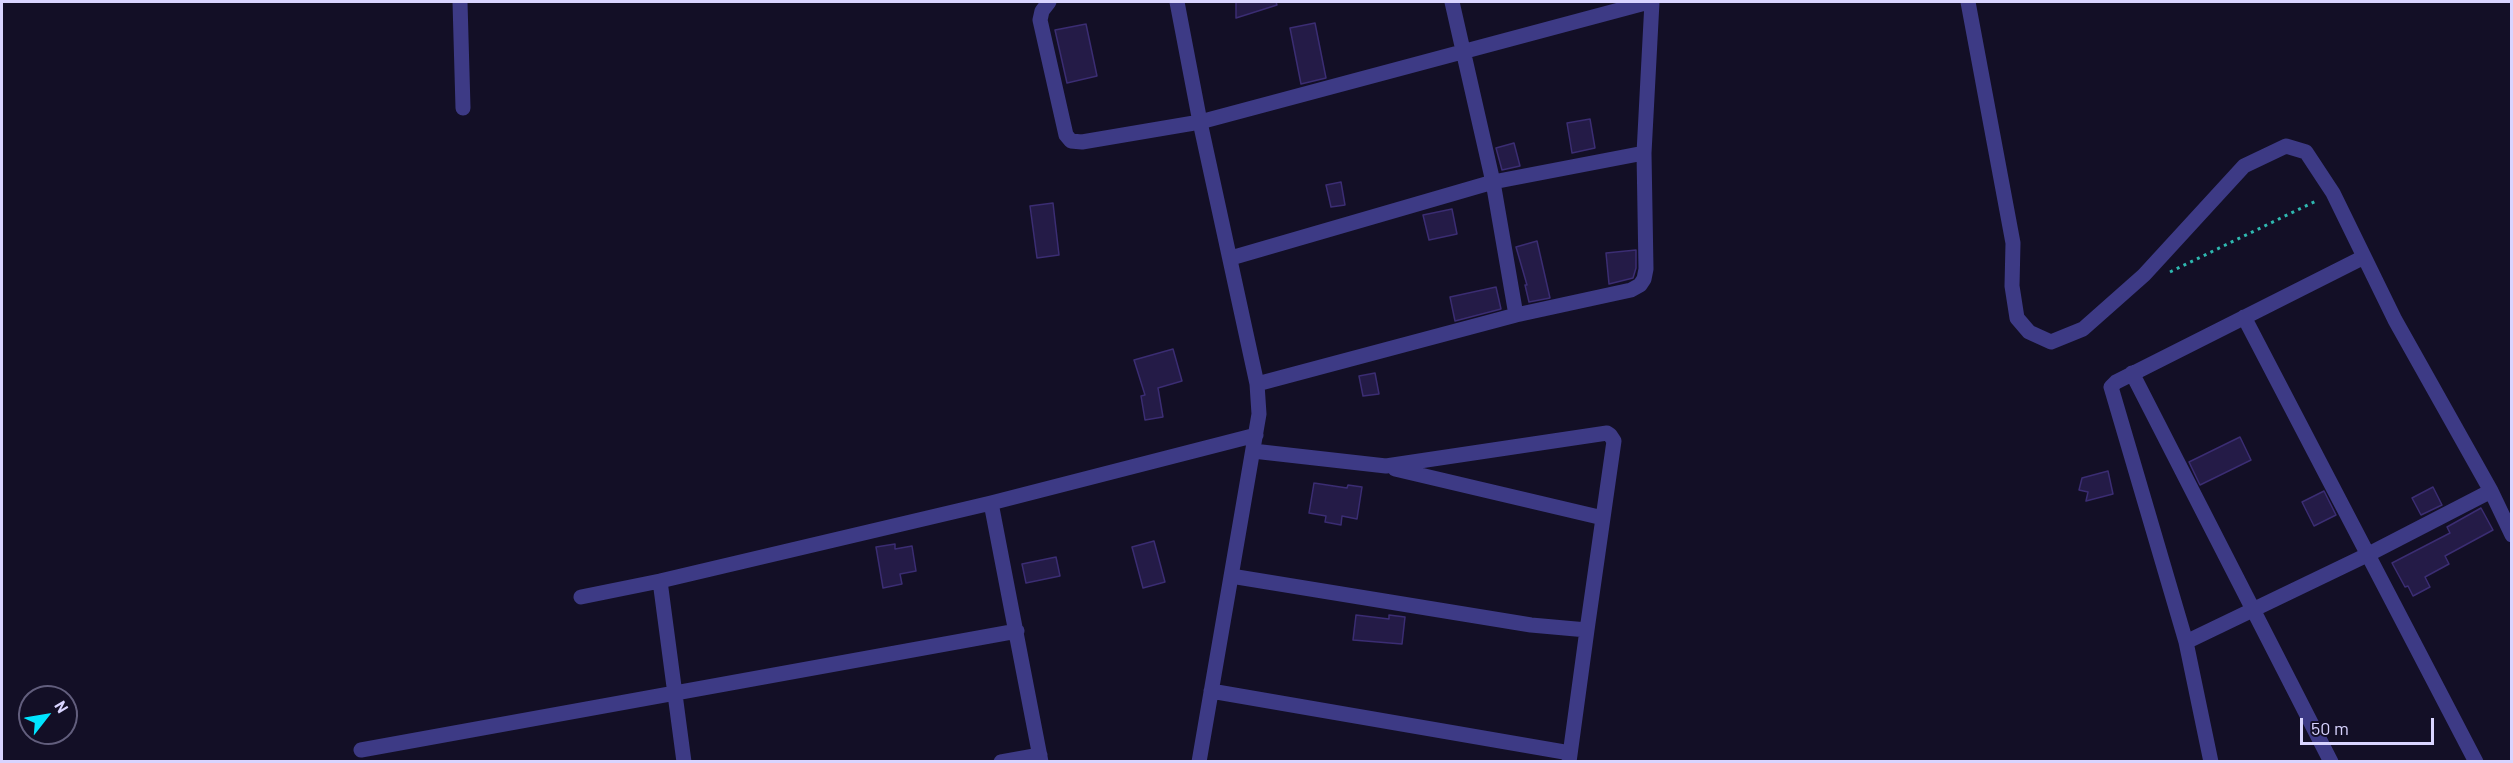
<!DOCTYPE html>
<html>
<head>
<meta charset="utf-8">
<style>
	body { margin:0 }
	#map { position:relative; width:2513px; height:763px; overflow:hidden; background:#130f26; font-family:Barlow,sans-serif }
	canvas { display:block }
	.frame { position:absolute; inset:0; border:3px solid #d9d4ff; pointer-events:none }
	.north { position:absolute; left:18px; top:685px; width:60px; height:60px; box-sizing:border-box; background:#130f26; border:2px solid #625e7d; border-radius:50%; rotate:59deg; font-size:16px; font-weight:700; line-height:24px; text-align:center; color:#d9d4ff }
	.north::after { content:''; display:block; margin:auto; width:21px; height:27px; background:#00e5ff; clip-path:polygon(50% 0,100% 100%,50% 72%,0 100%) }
	.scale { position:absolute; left:2300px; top:718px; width:134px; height:27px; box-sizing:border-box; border:3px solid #d9d4ff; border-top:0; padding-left:8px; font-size:18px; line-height:21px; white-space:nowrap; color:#d9d4ff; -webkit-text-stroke:4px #130f26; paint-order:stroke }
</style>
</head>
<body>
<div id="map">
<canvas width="2513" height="763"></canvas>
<div class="frame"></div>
<div class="north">N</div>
<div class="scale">50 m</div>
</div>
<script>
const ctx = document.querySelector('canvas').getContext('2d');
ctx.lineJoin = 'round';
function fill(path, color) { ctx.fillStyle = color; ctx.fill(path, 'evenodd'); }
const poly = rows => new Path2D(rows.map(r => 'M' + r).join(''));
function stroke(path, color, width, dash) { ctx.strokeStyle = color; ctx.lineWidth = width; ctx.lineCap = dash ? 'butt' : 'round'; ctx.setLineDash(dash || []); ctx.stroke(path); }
const building = poly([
	[1236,2,1276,2,1277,5,1236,18,1236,2],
	[1315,23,1326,78,1301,84,1290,28,1315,23],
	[1086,24,1097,76,1067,83,1055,30,1086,24],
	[1590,119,1595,148,1572,153,1567,123,1590,119],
	[1514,143,1520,166,1502,170,1496,148,1514,143],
	[1341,182,1345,205,1331,207,1326,185,1341,182],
	[1053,203,1059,255,1037,258,1030,206,1053,203],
	[1452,209,1457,234,1429,240,1423,215,1452,209],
	[1537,241,1550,298,1529,302,1525,285,1527,285,1516,247,1537,241],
	[1636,250,1636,268,1633,278,1609,284,1606,253,1636,250],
	[1496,287,1501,309,1455,321,1450,297,1496,287],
	[1173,349,1182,381,1158,388,1163,417,1145,420,1141,396,1145,395,1134,360,1173,349],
	[1375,373,1379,394,1363,396,1359,376,1375,373],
	[2240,437,2251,460,2200,485,2189,462,2240,437],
	[2108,471,2113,494,2086,501,2088,492,2079,490,2082,478,2108,471],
	[1314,483,1347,488,1348,485,1362,487,1357,519,1342,516,1341,525,1325,522,1326,516,1309,513,1314,483],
	[2433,487,2442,505,2421,515,2412,498,2433,487],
	[2324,491,2336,515,2314,526,2302,502,2324,491],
	[2481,508,2493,530,2445,556,2449,564,2425,577,2430,587,2413,596,2408,586,2405,587,2392,563,2450,533,2447,527,2481,508],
	[1154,541,1165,582,1143,588,1132,547,1154,541],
	[895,544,895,549,912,546,916,571,900,574,902,584,883,588,876,547,895,544],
	[1056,557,1060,576,1026,583,1022,564,1056,557],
	[1356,615,1389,619,1389,615,1405,617,1402,644,1353,640,1356,615]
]);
const path = poly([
	[2170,272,2318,200]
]);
const street = poly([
	[460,2,463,108],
	[1049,2,1042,11,1040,20,1066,135,1071,141,1082,142,1200,122,1649,2],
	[1177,2,1200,122,1257,384,1259,414,1199,762],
	[1452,2,1493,182,1516,315],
	[1968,2,2013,243,2012,286,2017,318,2029,332,2051,342,2083,329,2144,275,2244,166,2286,146,2306,152,2333,193,2395,320,2491,491,2512,535],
	[1231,258,1493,182,1644,153],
	[2244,317,2476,762],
	[2132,373,2331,762],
	[1257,384,1516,315,1631,290,1640,285,1644,279,1646,269,1644,153,1652,2],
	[1253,451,1386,466,1607,433,1610,435,1614,441,1587,630],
	[1395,469,1603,518],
	[991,503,1041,762],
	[1231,576,1531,625,1587,630,1569,762],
	[660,581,684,762],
	[581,597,660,581,991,503,1256,435],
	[2186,642,2369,554,2491,491],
	[1211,691,1570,753],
	[361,750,1017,631],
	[1001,762,1040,755],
	[2211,762,2186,642,2111,387,2116,382,2364,257]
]);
fill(building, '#241b47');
stroke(building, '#3b2d73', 1.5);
stroke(path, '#2fb8b0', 3, [3, 4.5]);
stroke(street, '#3d3a85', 15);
</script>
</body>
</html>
